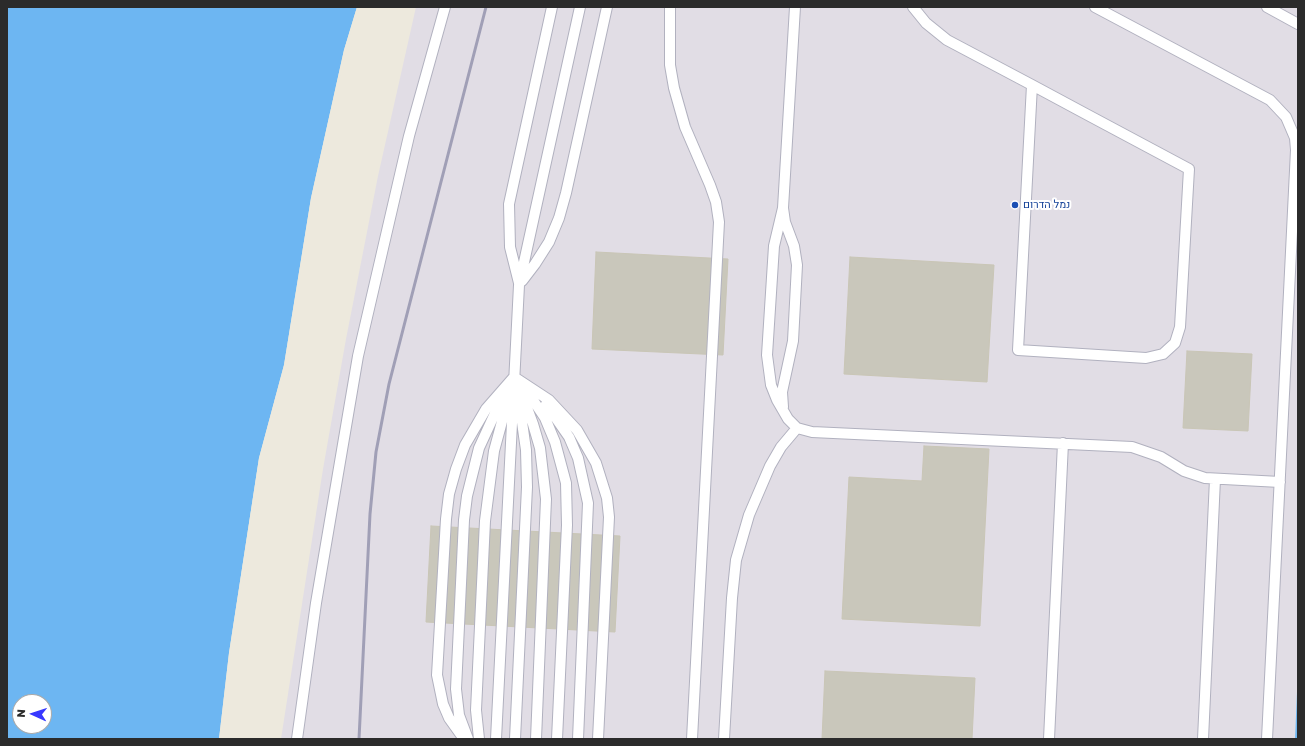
<!DOCTYPE html>
<html>
<head>
<meta charset="utf-8">
<style>
	body { margin:0 }
	#map { position:relative; width:1305px; height:746px; overflow:hidden; background:#ede9dd; font-family:"Golos Text",sans-serif }
	canvas { display:block }
	.frame { position:absolute; inset:0; border:8px solid #2b2b2b; pointer-events:none }
	.north { position:absolute; left:12px; top:694px; width:40px; height:40px; box-sizing:border-box; background:#fff; border:1px solid #aaa; border-radius:50%; rotate:273deg; font-size:11px; font-weight:700; line-height:16px; text-align:center; color:#2b2b2b }
	.north::after { content:''; display:block; margin:auto; width:14px; height:18px; background:#3838ff; clip-path:polygon(50% 0,100% 100%,50% 72%,0 100%) }
</style>
</head>
<body>
<div id="map">
<canvas width="1305" height="746"></canvas>
<div class="frame"></div>
<div class="north">N</div>
</div>
<script>
const ctx = document.querySelector('canvas').getContext('2d');
ctx.lineJoin = 'round';
function fill(path, color) { ctx.fillStyle = color; ctx.fill(path, 'evenodd'); }
const poly = rows => new Path2D(rows.map(r => 'M' + r).join(''));
function stroke(path, color, width, dash) { ctx.strokeStyle = color; ctx.lineWidth = width; ctx.lineCap = dash ? 'butt' : 'round'; ctx.setLineDash(dash || []); ctx.stroke(path); }
function write(font, color, halo, rows, align = 'center') {
  ctx.font = font + ' "Golos Text",Heebo,sans-serif'; ctx.lineWidth = 4; ctx.setLineDash([]); ctx.textBaseline = 'middle'; ctx.strokeStyle = halo; ctx.fillStyle = color; for (const [text, x, y, turn = 0] of rows) {
    ctx.save(); ctx.translate(x, y); ctx.rotate((+turn || 0) * Math.PI / 180); ctx.textAlign = isNaN(turn) ? turn : align; if (halo) ctx.strokeText(text, 0, 0); ctx.fillText(text, 0, 0); ctx.restore();
  }
}
const industrial = poly([
	[416,7,1298,7,1298,668,1295,739,281,739,323,469,346,339,378,176]
]);
const water = poly([
	[7,7,357,7,344,50,311,198,284,365,259,458,229,653,219,739,7,739],
	[20,702,44,702,44,726,20,726],
	[1298,668,1298,739,1295,739]
]);
const pier = poly([
	[357,7,359,7,346,50,313,198,286,365,261,459,231,653,221,739,219,739,229,653,259,458,284,365,311,198,344,50]
]);
const building = poly([
	[596,252,728,259,723,355,592,349,596,252],
	[850,257,994,265,987,382,844,374,850,257],
	[1187,351,1252,354,1248,431,1183,428,1187,351],
	[924,446,989,449,980,626,842,619,849,477,922,481,924,446],
	[431,526,620,536,615,632,426,622,431,526],
	[825,671,975,678,972,739,822,739,825,671]
]);
const service = poly([
	[670,7,670,65,674,88,685,127,710,185,716,202,719,222,692,739],
	[913,7,926,23,947,40,1032,85,1086,114,1189,169,1180,327,1175,343,1163,354,1146,358,1018,350,1032,85],
	[1095,7,1270,100,1286,117,1295,138,1296,150,1267,739],
	[1267,7,1298,24],
	[783,208,774,246,767,355,771,385,777,400,788,419,797,428,812,432,1132,447,1161,457,1184,471,1205,478,1280,482],
	[522,281,535,264,549,242,559,218,566,193,607,7],
	[519,283,510,247,509,204,552,7],
	[514,377,549,400,577,430,596,463,607,498,609,517,598,739],
	[519,383,531,397,545,418,555,442,566,483,567,525,557,739],
	[520,389,533,424,540,448,546,499,536,739],
	[546,404,569,437,578,458,588,503,578,739],
	[783,407,782,392,793,341,797,265,794,246,785,222,783,208,795,7],
	[297,739,316,603,358,356,409,136,445,7],
	[464,739,449,718,443,704,437,675,446,519,449,494,456,469,465,445,486,409,514,377],
	[468,739,459,715,456,689,464,520,467,496,479,448,503,396],
	[479,739,476,710,485,521,494,451,510,392],
	[496,739,519,285,580,7],
	[515,739,527,487,526,450,518,394],
	[724,739,732,598,736,560,749,515,770,466,781,447,797,428],
	[1049,739,1063,443],
	[1203,739,1215,479]
]);
const rail = poly([
	[359,739,370,514,376,452,389,384,486,7]
]);
const markers = [
	[1015,205,4,"#1a4fb4"]
];
const transitNames = [
	["נמל הדרום",1023,205]
];
fill(industrial, '#e1dde5');
fill(water, '#6db6f2');
fill(pier, '#ede9dd');
fill(building, '#c9c7bb');
stroke(building, '#c9c6b6', 1);
stroke(service, '#b1b1bf', 12);
stroke(service, '#fff', 10);
stroke(rail, '#a09fb6', 3);
for (const [x, y, r, color] of markers) { const dot = new Path2D(); dot.arc(x, y, r, 0, 2 * Math.PI); ctx.fillStyle = color; ctx.fill(dot); stroke(dot, '#fff', 1.5); }
write('11px', '#164399', '#fff', transitNames, 'left');
</script>
</body>
</html>
